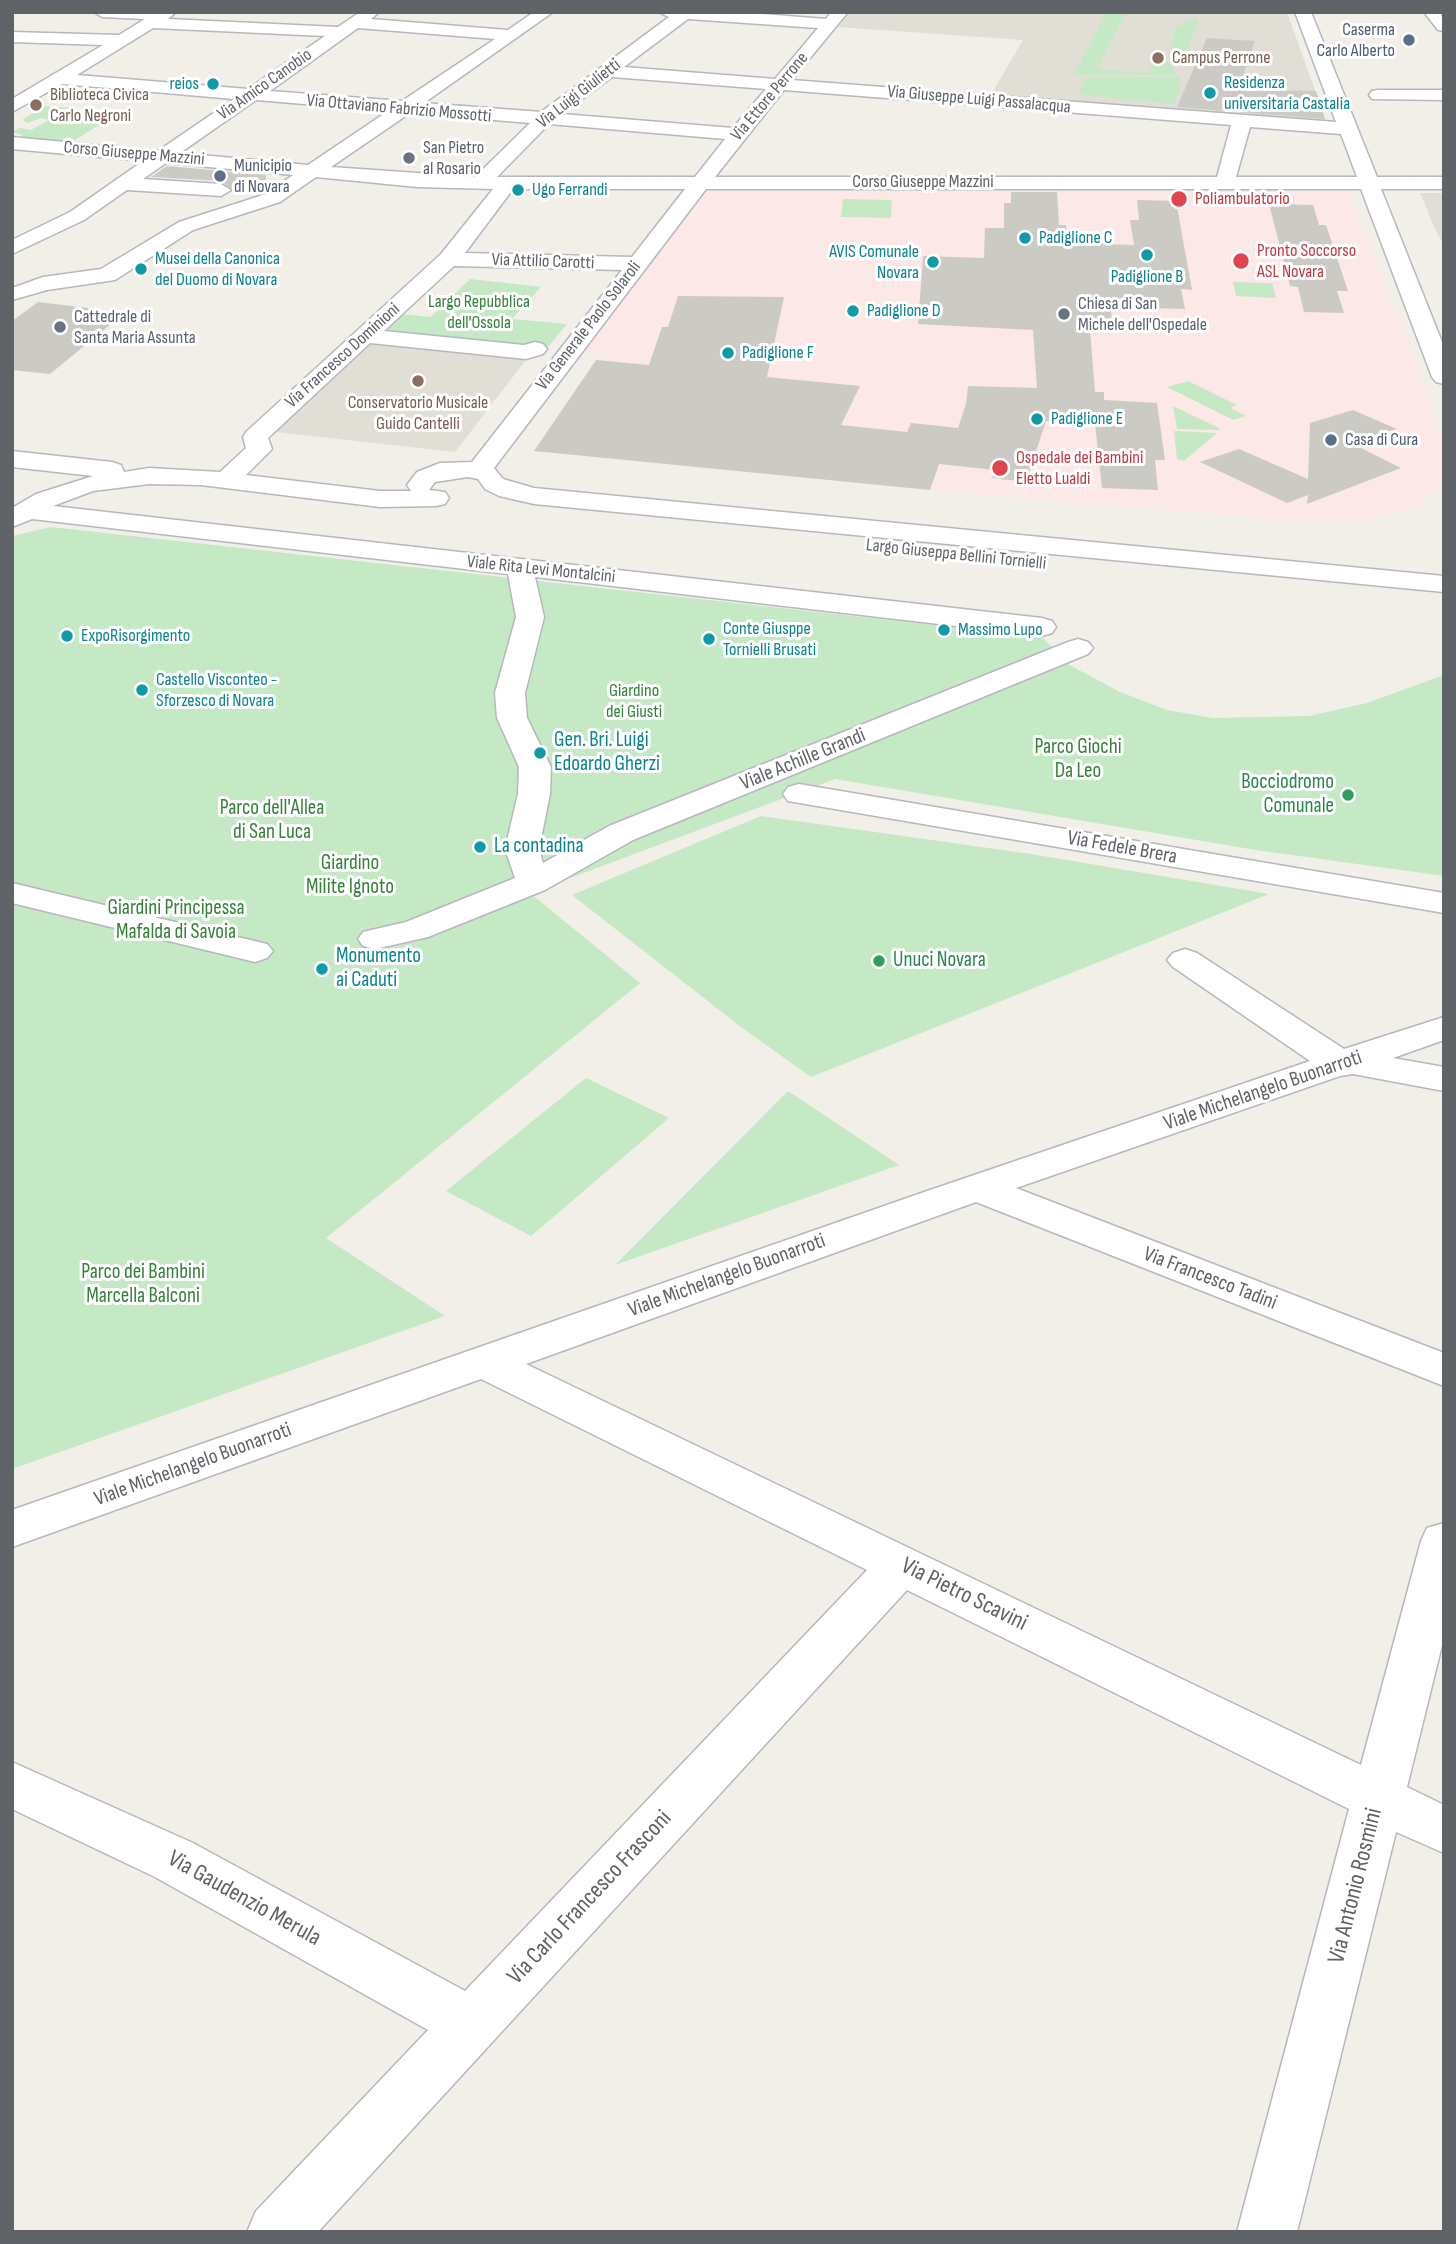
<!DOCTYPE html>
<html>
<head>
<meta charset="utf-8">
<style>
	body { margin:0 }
	#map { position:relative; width:1456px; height:2244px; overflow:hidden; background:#f1efe8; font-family:"Sofia Sans Condensed",sans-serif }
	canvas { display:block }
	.frame { position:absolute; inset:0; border:14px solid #5f6368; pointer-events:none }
</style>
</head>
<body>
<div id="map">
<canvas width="1456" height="2244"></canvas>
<div class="frame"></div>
</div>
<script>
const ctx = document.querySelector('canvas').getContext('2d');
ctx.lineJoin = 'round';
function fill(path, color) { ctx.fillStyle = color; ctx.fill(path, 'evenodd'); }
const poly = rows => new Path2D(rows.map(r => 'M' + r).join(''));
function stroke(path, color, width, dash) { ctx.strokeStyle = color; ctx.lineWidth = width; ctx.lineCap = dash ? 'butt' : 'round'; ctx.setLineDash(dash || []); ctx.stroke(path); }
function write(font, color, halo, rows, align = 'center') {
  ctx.font = font + ' "Sofia Sans Condensed",sans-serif'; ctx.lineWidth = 6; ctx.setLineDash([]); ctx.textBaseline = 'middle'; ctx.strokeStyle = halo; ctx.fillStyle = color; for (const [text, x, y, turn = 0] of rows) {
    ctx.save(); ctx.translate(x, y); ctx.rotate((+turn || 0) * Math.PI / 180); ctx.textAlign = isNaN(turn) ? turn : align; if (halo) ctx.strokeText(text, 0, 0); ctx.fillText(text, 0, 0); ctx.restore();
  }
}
const education = poly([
	[850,12,1287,12,1327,124,989,98,1023,40,838,27],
	[1420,193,1444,193,1444,246,1435,229],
	[368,340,529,356,455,452,276,432,274,429]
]);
const medical = poly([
	[709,186,1337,189,1349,193,1432,405,1444,448,1444,484,1419,506,1394,513,1358,520,1290,520,930,490,534,451,596,360,604,361,608,355,584,352]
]);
const green = poly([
	[1107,12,1126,12,1097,69,1148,73,1154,61,1169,62,1176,75,1074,75],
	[1195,18,1199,20,1183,60,1177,60,1172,47,1175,28],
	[1087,77,1179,77,1181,85,1174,104,1066,93,1078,94],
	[45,106,71,108,60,115,107,120,67,145,17,140,23,135,12,132,20,128,31,130,49,120,41,118,28,123,22,120],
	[843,199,892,200,891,218,841,217],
	[470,279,541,287,512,319,567,324,548,347,544,348,383,333,403,314,431,317],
	[1233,282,1272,283,1276,298,1236,296],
	[1188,381,1237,405,1230,408,1246,416,1233,420,1167,387],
	[1173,406,1219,428,1219,430,1177,429],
	[1174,431,1217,433,1184,461,1177,459],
	[51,527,1042,637,1056,651,1060,660,1120,692,1167,710,1213,718,1309,716,1367,703,1444,675,1444,876,1256,850,835,779,530,893,640,983,326,1238,445,1316,12,1469,12,536],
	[761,816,1031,854,1269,894,811,1077,741,1027,572,895],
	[586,1078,669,1118,531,1236,446,1191],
	[788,1091,899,1165,615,1265]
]);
const building = poly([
	[1207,38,1255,41,1238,90,1316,91,1325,119,1177,107],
	[167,166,266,175,265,190,233,190,221,181,151,177],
	[1011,192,1057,192,1059,225,1066,225,1067,243,1134,245,1130,220,1139,220,1137,200,1176,201,1192,290,1181,289,1185,309,1111,307,1112,331,1090,330,1095,392,1104,392,1104,400,1157,403,1165,460,1155,460,1158,490,1102,488,1095,424,1046,421,1026,482,992,478,995,470,939,464,930,490,534,451,596,360,649,365,662,327,668,327,678,296,784,297,767,377,860,386,841,425,907,432,911,423,958,428,966,404,968,386,1037,388,1033,330,918,324,923,256,984,258,985,228,1004,228,1004,203,1011,203],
	[1269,204,1313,205,1319,225,1326,225,1348,291,1337,291,1344,313,1304,312,1298,287,1290,286],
	[38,302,96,309,85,317,116,320,50,374,12,370,12,321],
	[1353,410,1397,429,1351,443,1401,468,1307,504,1308,495,1287,503,1200,462,1239,449,1308,479,1310,423]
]);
const minor = poly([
	[94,12,176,12,168,19,338,27,360,12,379,12,371,19,508,30,534,12,553,12,424,103,541,112,669,17,658,12,737,12,826,19,831,12,848,12,792,80,1336,122,1295,12,1311,12,1377,177,1444,177,1444,189,1381,189,1444,347,1444,384,1436,382,1432,377,1361,189,706,189,494,468,503,479,534,488,1444,576,1444,592,534,504,499,496,485,489,478,479,468,477,435,482,429,490,445,492,449,498,445,504,436,506,380,507,201,485,149,484,93,491,53,506,1042,618,1052,621,1056,627,1052,633,1042,636,535,577,544,617,525,693,527,718,551,767,550,794,539,849,543,863,609,826,1068,642,1078,639,1088,642,1093,648,1088,654,633,840,545,890,428,937,375,949,363,946,358,939,363,932,406,922,515,878,505,849,518,794,519,767,497,718,495,693,516,617,508,574,32,519,12,527,12,508,36,494,93,476,12,467,12,451,112,462,121,465,124,472,149,468,220,472,246,448,243,437,246,432,441,254,493,189,417,187,316,177,280,202,193,230,115,280,47,290,12,300,12,288,43,277,101,269,179,222,266,194,293,175,166,163,143,179,221,184,231,190,221,196,127,190,84,220,12,254,12,240,70,212,143,161,12,149,12,137,158,151,234,99,62,84,12,112,12,99,103,45,12,42,12,32,119,35,145,19,102,17,94,12],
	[688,19,818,28,775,79,624,67,688,19],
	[153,28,325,36,248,89,77,75,153,28],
	[358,28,495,39,402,101,270,91,358,28],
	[612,77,766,89,733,128,562,114,612,77],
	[784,90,1231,125,1217,177,715,177,784,90],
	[256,100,388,111,308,165,180,153,256,100],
	[410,113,530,123,475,177,331,167,410,113],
	[549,124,725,139,695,177,497,177,549,124],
	[1250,127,1341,134,1357,177,1236,177,1250,127],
	[513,189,685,189,632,257,465,253,513,189],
	[454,266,622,270,472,462,440,463,417,472,407,485,411,491,380,491,246,475,272,449,268,438,370,343,526,359,543,354,547,349,543,344,535,342,524,345,384,331,454,266],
	[1424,12,1441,12,1444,31,1438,30,1424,12],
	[1378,90,1444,90,1444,100,1372,99,1369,95,1372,91,1378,90],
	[799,784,1444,893,1444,913,788,801,783,794,788,787,799,784],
	[12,883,267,944,273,951,267,958,255,962,12,903,12,883],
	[1185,949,1197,953,1344,1049,1444,1017,1444,1040,1393,1058,1444,1067,1444,1091,1353,1074,1340,1076,1016,1188,1444,1353,1444,1386,976,1202,526,1364,1361,1765,1421,1541,1427,1528,1444,1523,1444,1637,1407,1787,1444,1805,1444,1853,1396,1832,1297,2232,1237,2232,1349,1809,907,1590,318,2232,247,2232,256,2211,428,2030,155,1877,12,1809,12,1762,193,1843,465,1991,867,1570,481,1379,12,1547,12,1510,930,1190,1310,1061,1173,967,1167,960,1173,953,1185,949]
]);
const markers = [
	[1409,40,7,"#5c6f8a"],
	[1158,58,7,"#8d6e63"],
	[213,84,7,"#0f9aa8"],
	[1210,93,7,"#0f9aa8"],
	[36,105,7,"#8d6e63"],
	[409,158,7,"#6b7280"],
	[220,176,7,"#5c6f8a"],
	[518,190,7,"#0f9aa8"],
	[1179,199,9,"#e0444e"],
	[1025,238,7,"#0f9aa8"],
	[1147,255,7,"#0f9aa8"],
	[1241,261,9,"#e0444e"],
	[933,262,7,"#0f9aa8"],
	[141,269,7,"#0f9aa8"],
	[853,311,7,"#0f9aa8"],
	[1064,314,7,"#6b7280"],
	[60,327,7,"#6b7280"],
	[728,353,7,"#0f9aa8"],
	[418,381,7,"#8d6e63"],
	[1037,419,7,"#0f9aa8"],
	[1331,440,7,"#5c6f8a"],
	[1000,468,9,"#e0444e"],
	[944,630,7,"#0f9aa8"],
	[67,636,7,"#0f9aa8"],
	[709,639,7,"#0f9aa8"],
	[142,690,7,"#0f9aa8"],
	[540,753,7,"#0f9aa8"],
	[1348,795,7,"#2e9e5b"],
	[480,847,7,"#0f9aa8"],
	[879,961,7,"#2e9e5b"],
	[322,969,7,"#0f9aa8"]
];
const farServicenames = [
	["Caserma",1395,30,"right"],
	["Carlo Alberto",1395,51,"right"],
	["Municipio",234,166],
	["di Novara",234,187],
	["Casa di Cura",1345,440]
];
const farEducationnames = [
	["Campus Perrone",1172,58],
	["Biblioteca Civica",50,95],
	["Carlo Negroni",50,116],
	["Conservatorio Musicale",418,403,"center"],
	["Guido Cantelli",418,424,"center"]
];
const farCulturenames = [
	["Residenza",1224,83],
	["universitaria Castalia",1224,104],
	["reios",199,84,"right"],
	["Ugo Ferrandi",532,190],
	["Padiglione C",1039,238],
	["AVIS Comunale",919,252,"right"],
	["Novara",919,273,"right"],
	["Musei della Canonica",155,259],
	["del Duomo di Novara",155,280],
	["Padiglione B",1147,277,"center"],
	["Padiglione D",867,311],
	["Padiglione F",742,353],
	["Padiglione E",1051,419],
	["Conte Giusppe",723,629],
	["Tornielli Brusati",723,650],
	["Massimo Lupo",958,630],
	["ExpoRisorgimento",81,636],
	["Castello Visconteo -",156,680],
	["Sforzesco di Novara",156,701]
];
const farStreetnames = [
	["Via Amico Canobio",265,85,-35],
	["Via Luigi Giulietti",579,94,-38],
	["Via Ettore Perrone",770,97,-50],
	["Via Giuseppe Luigi Passalacqua",979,100,5],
	["Via Ottaviano Fabrizio Mossotti",399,109,5],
	["Corso Giuseppe Mazzini",134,154,5],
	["Corso Giuseppe Mazzini",923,182],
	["Via Attilio Carotti",543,262,2],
	["Via Generale Paolo Solaroli",589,326,-52],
	["Via Francesco Dominioni",343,356,-42],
	["Largo Giuseppa Bellini Tornielli",956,555,6],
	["Viale Rita Levi Montalcini",541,570,6]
];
const farWorshipnames = [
	["San Pietro",423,148],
	["al Rosario",423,169],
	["Chiesa di San",1078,304],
	["Michele dell'Ospedale",1078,325],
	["Cattedrale di",74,317],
	["Santa Maria Assunta",74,338]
];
const farHealthnames = [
	["Poliambulatorio",1195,199],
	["Pronto Soccorso",1257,251],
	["ASL Novara",1257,272],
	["Ospedale dei Bambini",1016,458],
	["Eletto Lualdi",1016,479]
];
const farParknames = [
	["Largo Repubblica",479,302],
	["dell'Ossola",479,323],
	["Giardino",634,691],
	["dei Giusti",634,712]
];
const cultureNames = [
	["Gen. Bri. Luigi",554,741],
	["Edoardo Gherzi",554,765],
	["La contadina",494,847],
	["Monumento",336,957],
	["ai Caduti",336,981]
];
const parkNames = [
	["Parco Giochi",1078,748],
	["Da Leo",1078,772],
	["Parco dell'Allea",272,809],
	["di San Luca",272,833],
	["Giardino",350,864],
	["Milite Ignoto",350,888],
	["Giardini Principessa",176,909],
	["Mafalda di Savoia",176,933],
	["Parco dei Bambini",143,1273],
	["Marcella Balconi",143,1297]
];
const streetNames = [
	["Viale Achille Grandi",803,760,-22],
	["Via Fedele Brera",1122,848,10],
	["Viale Michelangelo Buonarroti",1263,1091,-19],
	["Viale Michelangelo Buonarroti",727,1276,-20],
	["Via Francesco Tadini",1210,1279,21],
	["Viale Michelangelo Buonarroti",193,1465,-20]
];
const leisureNames = [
	["Bocciodromo",1334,783],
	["Comunale",1334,807],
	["Unuci Novara",893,961,"left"]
];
const nearStreetnames = [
	["Via Pietro Scavini",964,1595,26],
	["Via Antonio Rosmini",1356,1886,-76],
	["Via Carlo Francesco Frasconi",590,1898,-47],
	["Via Gaudenzio Merula",244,1899,29]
];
fill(education, '#e1ded6');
fill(medical, '#fce8e6');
fill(green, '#c5e8c5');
fill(building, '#cccac5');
stroke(minor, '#b5b8bc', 3);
fill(minor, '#fff');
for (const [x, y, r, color] of markers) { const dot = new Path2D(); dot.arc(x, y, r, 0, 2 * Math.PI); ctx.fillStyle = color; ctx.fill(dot); stroke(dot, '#fff', 2.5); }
write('18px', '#4e5e75', '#fff', farServicenames, 'left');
write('18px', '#785e54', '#fff', farEducationnames, 'left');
write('18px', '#0d838f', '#fff', farCulturenames, 'left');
write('18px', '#5f6368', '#fff', farStreetnames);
write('18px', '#5b616d', '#fff', farWorshipnames, 'left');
write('18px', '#be3a42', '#fff', farHealthnames, 'left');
write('18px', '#348238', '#fff', farParknames);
write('21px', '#0d838f', '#fff', cultureNames, 'left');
write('21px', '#348238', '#fff', parkNames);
write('21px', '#5f6368', '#fff', streetNames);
write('21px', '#27864d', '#fff', leisureNames, 'right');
write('24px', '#5f6368', '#fff', nearStreetnames);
</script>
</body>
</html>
